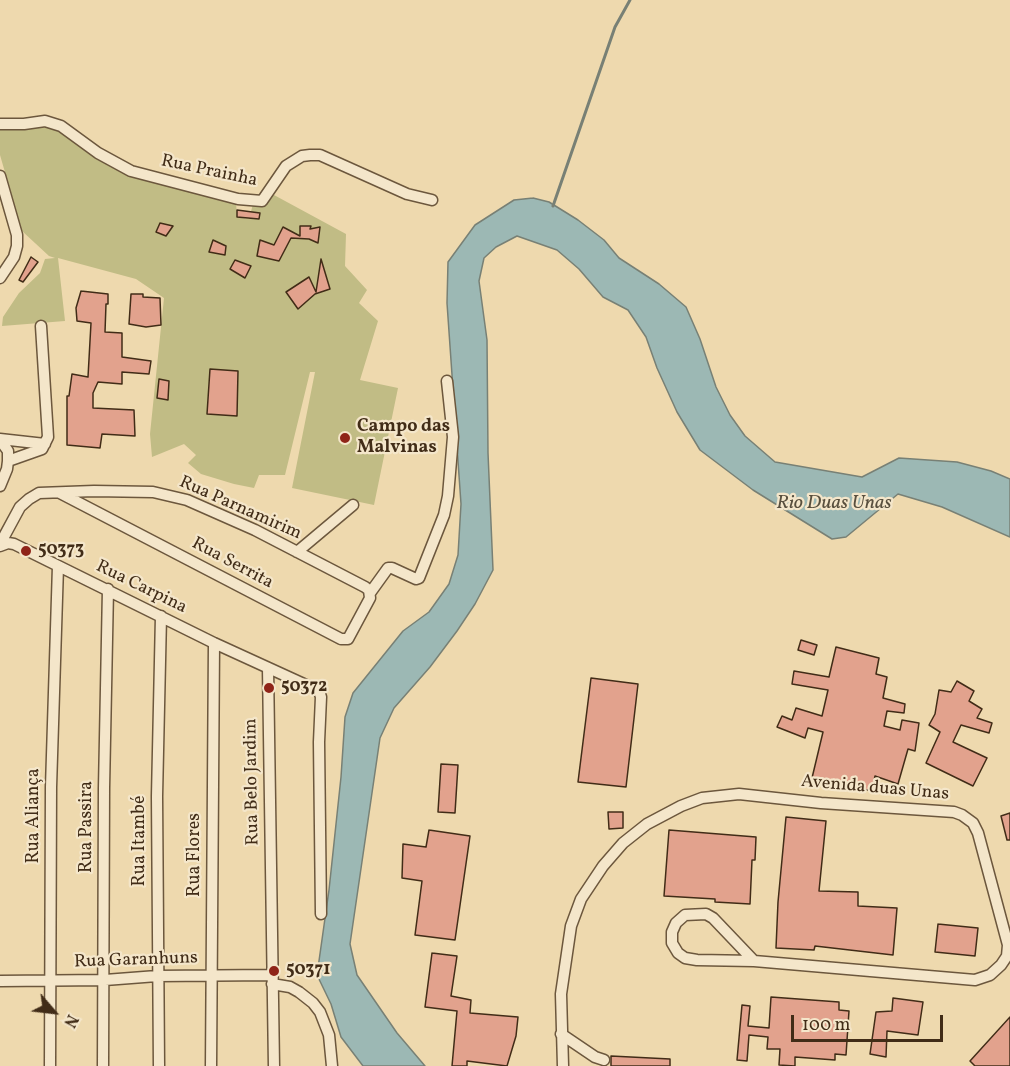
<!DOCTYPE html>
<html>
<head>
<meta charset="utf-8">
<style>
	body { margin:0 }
	#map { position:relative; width:1010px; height:1066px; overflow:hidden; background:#eed9ae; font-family:Vollkorn,serif }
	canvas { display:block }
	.north { position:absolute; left:24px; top:982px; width:60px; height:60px; -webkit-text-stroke:4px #f4e6ca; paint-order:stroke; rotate:118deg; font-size:16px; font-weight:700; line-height:24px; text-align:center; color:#412c17 }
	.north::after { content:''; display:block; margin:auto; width:21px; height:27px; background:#412c17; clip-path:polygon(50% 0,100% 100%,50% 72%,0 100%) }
	.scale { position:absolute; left:791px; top:1015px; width:152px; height:27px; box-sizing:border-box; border:3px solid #412c17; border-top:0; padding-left:8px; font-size:18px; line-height:21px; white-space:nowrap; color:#412c17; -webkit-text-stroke:4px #f4e6ca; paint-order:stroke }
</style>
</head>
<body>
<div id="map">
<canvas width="1010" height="1066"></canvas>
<div class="north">N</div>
<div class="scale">100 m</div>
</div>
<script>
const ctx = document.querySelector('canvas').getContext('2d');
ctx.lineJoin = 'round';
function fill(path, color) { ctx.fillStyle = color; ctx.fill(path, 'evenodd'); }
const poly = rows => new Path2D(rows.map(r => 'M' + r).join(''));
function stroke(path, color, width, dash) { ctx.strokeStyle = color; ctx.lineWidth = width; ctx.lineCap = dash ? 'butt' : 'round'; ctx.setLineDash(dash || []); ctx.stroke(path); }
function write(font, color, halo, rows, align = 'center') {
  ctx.font = font + ' Vollkorn,serif'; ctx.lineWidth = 4.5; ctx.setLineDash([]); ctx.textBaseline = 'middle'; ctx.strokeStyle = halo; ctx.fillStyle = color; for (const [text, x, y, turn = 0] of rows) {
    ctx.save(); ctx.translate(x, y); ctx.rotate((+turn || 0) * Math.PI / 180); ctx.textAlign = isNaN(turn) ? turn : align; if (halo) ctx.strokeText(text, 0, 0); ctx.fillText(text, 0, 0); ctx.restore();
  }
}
const green = poly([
	[45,125,61,131,98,159,132,175,205,196,236,202,237,217,249,219,253,204,264,203,274,195,346,234,345,266,367,290,359,303,378,321,360,380,398,388,374,505,292,488,315,372,310,372,285,475,259,475,254,488,234,484,201,474,188,463,196,455,184,444,152,457,150,434,164,298,136,279,58,258,65,321,2,326,3,317,19,293,40,273,45,259,55,258,49,256,22,231,0,155,0,129]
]);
const water = poly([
	[533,198,549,202,578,220,604,240,619,258,659,284,686,307,700,339,716,387,730,415,745,436,775,462,862,477,899,458,957,462,991,471,1010,479,1010,537,942,507,898,494,846,537,832,539,753,490,700,450,677,412,657,368,646,337,628,310,603,297,579,269,557,250,517,236,496,247,484,258,479,281,487,340,488,453,493,570,475,604,457,631,430,667,394,708,380,738,350,944,357,975,397,1033,425,1066,363,1066,341,1037,331,1004,317,975,329,890,341,777,345,717,353,693,403,631,429,612,449,584,458,555,461,504,447,303,448,262,475,225,514,200,533,198]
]);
const stream = poly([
	[553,206,615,27,630,0]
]);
const building = poly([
	[237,210,260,213,259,219,237,217,237,210],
	[160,223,173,226,166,236,156,232,160,223],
	[300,226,311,226,310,229,320,227,318,243,309,239,291,238,279,261,257,256,260,240,274,245,283,227,300,236,300,226],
	[213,240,226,246,225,255,209,252,213,240],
	[31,257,38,262,23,282,19,280,31,257],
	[321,259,330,289,315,294,298,309,286,292,309,277,316,292,321,259],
	[235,260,251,266,245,278,230,269,235,260],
	[81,291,108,294,108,304,106,304,105,332,122,333,122,357,151,361,149,374,122,372,122,384,98,382,93,393,93,408,134,410,135,436,102,434,100,448,67,445,67,396,69,396,72,374,88,377,91,323,77,321,76,308,81,291],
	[131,294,143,294,143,297,160,298,161,325,146,327,129,324,131,294],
	[210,369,238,371,237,416,207,414,210,369],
	[159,379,169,381,168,400,157,398,159,379],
	[801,640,817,645,814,655,798,650,801,640],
	[836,647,879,658,876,674,887,677,883,698,905,704,904,713,887,711,884,726,900,730,902,720,919,723,915,751,908,749,898,784,875,776,872,791,812,778,823,732,808,728,805,738,777,727,782,716,792,720,796,708,822,716,828,690,792,684,794,671,829,677,836,647],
	[591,678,638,684,626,787,578,782,591,678],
	[957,681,974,691,969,701,982,709,977,718,992,723,989,733,961,725,953,742,987,758,973,786,926,763,940,732,929,725,935,714,939,690,951,692,957,681],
	[441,764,458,765,455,813,438,812,441,764],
	[608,812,623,812,623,828,609,829,608,812],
	[1010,813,1010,840,1007,840,1001,816,1010,813],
	[786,817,826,821,819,891,858,892,858,906,897,908,893,955,815,946,814,950,776,948,778,902,786,817],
	[429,830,470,836,455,940,415,935,422,881,402,878,403,844,426,847,429,830],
	[669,830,756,837,755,860,752,860,750,904,715,902,715,899,664,896,669,830],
	[938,924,978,928,975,956,935,952,938,924],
	[432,953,457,956,451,996,471,1000,470,1013,518,1017,516,1036,507,1066,467,1061,467,1066,452,1066,457,1011,425,1007,432,953],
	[771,997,839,1002,839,1010,849,1011,846,1055,835,1054,835,1060,795,1057,795,1066,779,1065,780,1049,767,1049,768,1037,749,1035,747,1061,737,1060,742,1005,750,1006,748,1026,769,1028,771,997],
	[893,998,923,1002,918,1035,887,1031,886,1057,870,1054,876,1012,892,1011,893,998],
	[1010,1017,1010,1066,975,1066,970,1061,1010,1017],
	[611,1056,670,1059,670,1066,611,1066,611,1056]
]);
const minor = poly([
	[0,124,24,124,45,121,61,126,98,153,131,171,238,199,262,201,286,166,302,156,310,155,320,155,407,194,432,200],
	[0,176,17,235,17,246,14,257,0,278],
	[0,439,45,444],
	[0,440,8,451,8,461,7,469,0,486],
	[8,461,42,449,48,437,41,326],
	[0,544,20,507,29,499,39,493,94,491,153,492,187,500,255,530,365,587,369,590,370,598,348,639,341,639,60,493],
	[0,546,8,543,14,544,214,643,319,691,321,697,319,742,321,914],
	[297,552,353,505],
	[370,593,388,568,392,568,416,579,419,578,444,515,448,496,453,437,447,381],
	[268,668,274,1066],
	[0,981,105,980,157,976,272,975],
	[272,984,290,987,299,992,313,1003,320,1012,329,1035,332,1066],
	[561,1034,595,1057,604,1060],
	[50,1066,51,787,58,566],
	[103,1066,104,788,108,589],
	[159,1066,157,796,161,616],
	[211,1066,214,643],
	[563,1066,561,994,571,926,581,899,603,866,623,843,647,824,681,806,702,798,739,794,821,803,954,812,962,815,973,823,978,833,1008,945,1007,956,1001,965,990,975,975,980,754,961,697,960,685,958,678,953,672,943,672,932,676,923,685,915,706,914,713,918,754,961]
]);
const markers = [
	[345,438,6,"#8f2418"],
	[26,551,6,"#8f2418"],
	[269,688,6,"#8f2418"],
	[274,971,6,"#8f2418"]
];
const streetNames = [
	["Rua Prainha",209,172,12],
	["Rua Parnamirim",240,509,24],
	["Rua Serrita",232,564,28],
	["Rua Carpina",141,588,26],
	["Rua Belo Jardim",253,782,-91],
	["Avenida duas Unas",875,789,5],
	["Rua Aliança",35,816,-90],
	["Rua Passira",88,827,-90],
	["Rua Itambé",141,841,-90],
	["Rua Flores",196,855,-90],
	["Rua Garanhuns",136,961,-2]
];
const poiNames = [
	["Campo das",357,428],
	["Malvinas",357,449],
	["50373",38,551],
	["50372",281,688],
	["50371",286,971]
];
const waterNames = [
	["Rio Duas Unas",834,504]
];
fill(green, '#c1bc85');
fill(water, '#9cb8b4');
stroke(water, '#788075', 1.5);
stroke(stream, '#788075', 3);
fill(building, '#e2a28d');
stroke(building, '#412c17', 1.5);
stroke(minor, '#6c573d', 13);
stroke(minor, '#f4e6ca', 10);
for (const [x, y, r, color] of markers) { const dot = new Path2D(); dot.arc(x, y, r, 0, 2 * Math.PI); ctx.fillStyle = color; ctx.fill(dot); stroke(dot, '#f4e6ca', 2); }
write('18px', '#412c17', '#f4e6ca', streetNames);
write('bold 18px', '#412c17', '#f4e6ca', poiNames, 'left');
write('italic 20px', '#584f3e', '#f4e6ca', waterNames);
</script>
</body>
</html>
